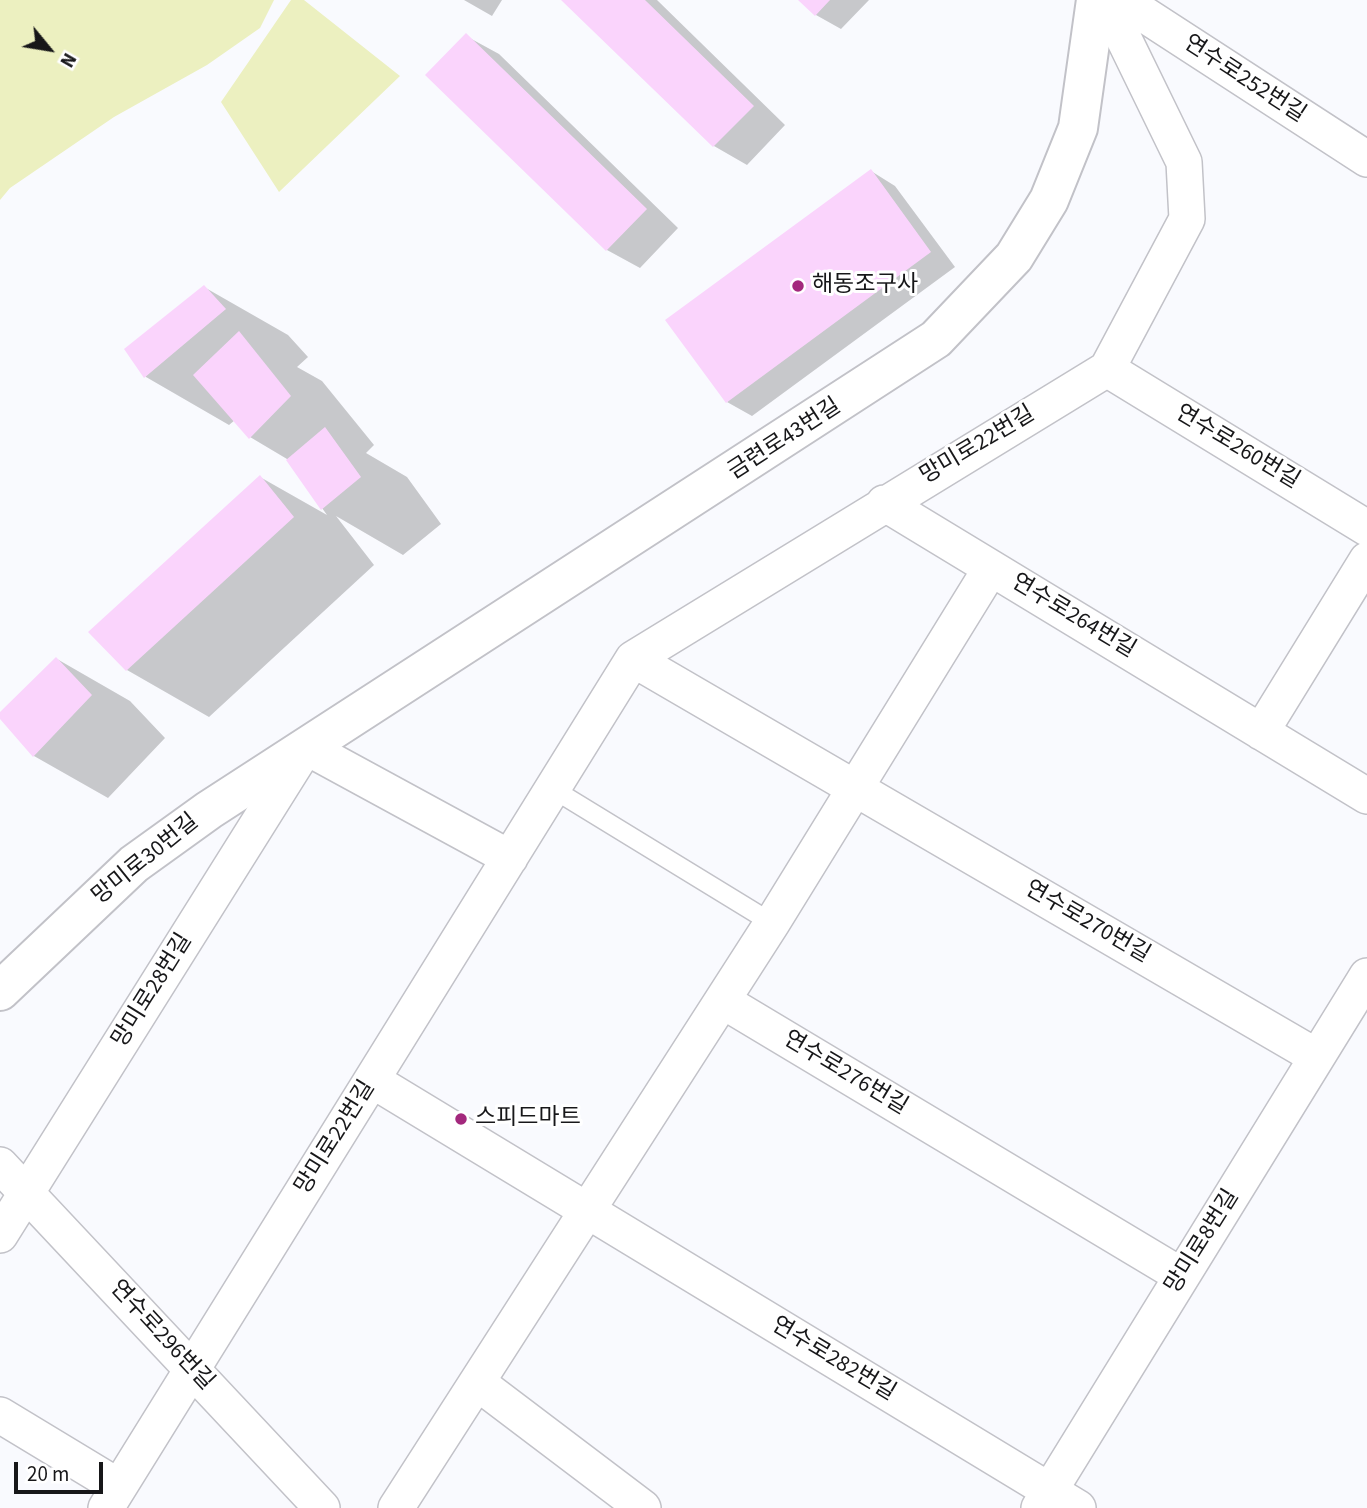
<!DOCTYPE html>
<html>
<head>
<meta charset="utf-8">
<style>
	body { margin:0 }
	#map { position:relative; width:1367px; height:1508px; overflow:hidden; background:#f9fafe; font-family:"Source Sans 3",sans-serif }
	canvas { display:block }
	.north { position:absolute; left:14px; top:14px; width:70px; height:70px; -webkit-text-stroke:5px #fff; paint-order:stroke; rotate:120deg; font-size:19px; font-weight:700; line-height:28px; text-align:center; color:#171719 }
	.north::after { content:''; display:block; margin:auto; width:24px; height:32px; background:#171719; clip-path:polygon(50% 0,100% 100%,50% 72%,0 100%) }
	.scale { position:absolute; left:14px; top:1462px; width:89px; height:32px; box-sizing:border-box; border:4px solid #171719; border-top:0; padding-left:9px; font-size:21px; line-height:24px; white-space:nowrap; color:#171719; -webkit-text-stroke:5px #fff; paint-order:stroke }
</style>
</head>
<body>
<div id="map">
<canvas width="1367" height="1508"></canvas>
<div class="north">N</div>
<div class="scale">20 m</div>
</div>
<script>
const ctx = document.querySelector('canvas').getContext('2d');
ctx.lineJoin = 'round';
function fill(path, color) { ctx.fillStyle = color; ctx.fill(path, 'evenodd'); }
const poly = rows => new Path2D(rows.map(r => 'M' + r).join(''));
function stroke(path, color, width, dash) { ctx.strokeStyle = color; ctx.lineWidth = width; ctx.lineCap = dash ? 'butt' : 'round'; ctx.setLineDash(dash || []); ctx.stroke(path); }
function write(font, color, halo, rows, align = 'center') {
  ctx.font = font + ' "Source Sans 3","Noto Sans KR",sans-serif'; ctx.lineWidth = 6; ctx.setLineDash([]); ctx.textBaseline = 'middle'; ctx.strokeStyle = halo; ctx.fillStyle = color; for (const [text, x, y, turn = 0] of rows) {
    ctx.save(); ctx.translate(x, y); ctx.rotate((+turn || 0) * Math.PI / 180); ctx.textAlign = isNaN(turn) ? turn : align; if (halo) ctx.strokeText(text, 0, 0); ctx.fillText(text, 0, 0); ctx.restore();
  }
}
const green = poly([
	[0,0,274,0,260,28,207,65,114,117,10,188,0,200],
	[291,0,304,0,400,76,279,192,221,102]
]);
const shadow = poly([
	[464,0,502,0,492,16],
	[564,0,657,0,785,125,747,165,714,146],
	[801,0,869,0,841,29,816,15],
	[466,36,499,54,678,228,640,268,607,250,427,75],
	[871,171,895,186,955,267,752,416,727,402],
	[204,287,288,335,308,357,297,367,322,381,374,445,366,453,407,477,441,524,403,555,336,516,374,565,209,717,127,670,91,632,260,477,327,515,287,459,250,437,235,420,229,425,146,377,126,349],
	[57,659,130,701,165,738,108,798,34,756,0,717]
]);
const building = poly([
	[561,0,645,0,754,106,713,147],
	[798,0,830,0,815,16],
	[466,33,647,209,606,251,425,75],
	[871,169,931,252,726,403,665,320],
	[204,285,226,309,144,378,124,349],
	[239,331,291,396,249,439,193,375],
	[325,427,361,477,321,510,286,460],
	[260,475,294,517,126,671,88,632],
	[56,657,92,695,33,757,0,719,0,712]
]);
const service = poly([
	[553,789,772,923]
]);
const minor = poly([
	[1122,0,1367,159],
	[1107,369,1367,528],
	[884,503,1367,796],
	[633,659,1317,1057],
	[1261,732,1367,560],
	[723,1001,1182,1276],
	[372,1080,1078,1508],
	[0,1165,322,1508],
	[0,1235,306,747,510,858],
	[478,1383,643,1508],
	[0,1415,119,1487],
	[106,1508,633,659,1107,369,1187,219,1184,162,1105,0],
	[396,1508,772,923,991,568],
	[1039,1508,1367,976]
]);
const tertiary = poly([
	[0,991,134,864,209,810,936,339,1014,257,1049,200,1078,128,1096,0]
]);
const markers = [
	[798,286,7,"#a3287d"],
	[461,1119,7,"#a3287d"]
];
const streetNames = [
	["연수로252번길",1244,80,33],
	["금련로43번길",785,440,-33],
	["망미로22번길",978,446,-31],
	["연수로260번길",1237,448,31],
	["연수로264번길",1073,617,31],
	["망미로30번길",146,860,-39],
	["연수로270번길",1087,923,30],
	["망미로28번길",153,991,-58],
	["연수로276번길",845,1074,31],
	["망미로22번길",336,1138,-58],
	["망미로8번길",1203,1242,-58],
	["연수로296번길",161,1336,47],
	["연수로282번길",833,1360,31]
];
const poiNames = [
	["해동조구사",812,286],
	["스피드마트",475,1119]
];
fill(green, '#ecf0c0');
fill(shadow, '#0003');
fill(building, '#fad4fc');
stroke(service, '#c2c2c8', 21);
stroke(minor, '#c2c2c8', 38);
stroke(tertiary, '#c2c2c8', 42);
stroke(service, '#fff', 18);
stroke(minor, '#fff', 35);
stroke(tertiary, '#fff', 38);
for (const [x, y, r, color] of markers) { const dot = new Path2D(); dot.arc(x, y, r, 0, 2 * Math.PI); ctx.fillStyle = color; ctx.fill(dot); stroke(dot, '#fff', 2.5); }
write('23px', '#171719', '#fff', streetNames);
write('23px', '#171719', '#fff', poiNames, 'left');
</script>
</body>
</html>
